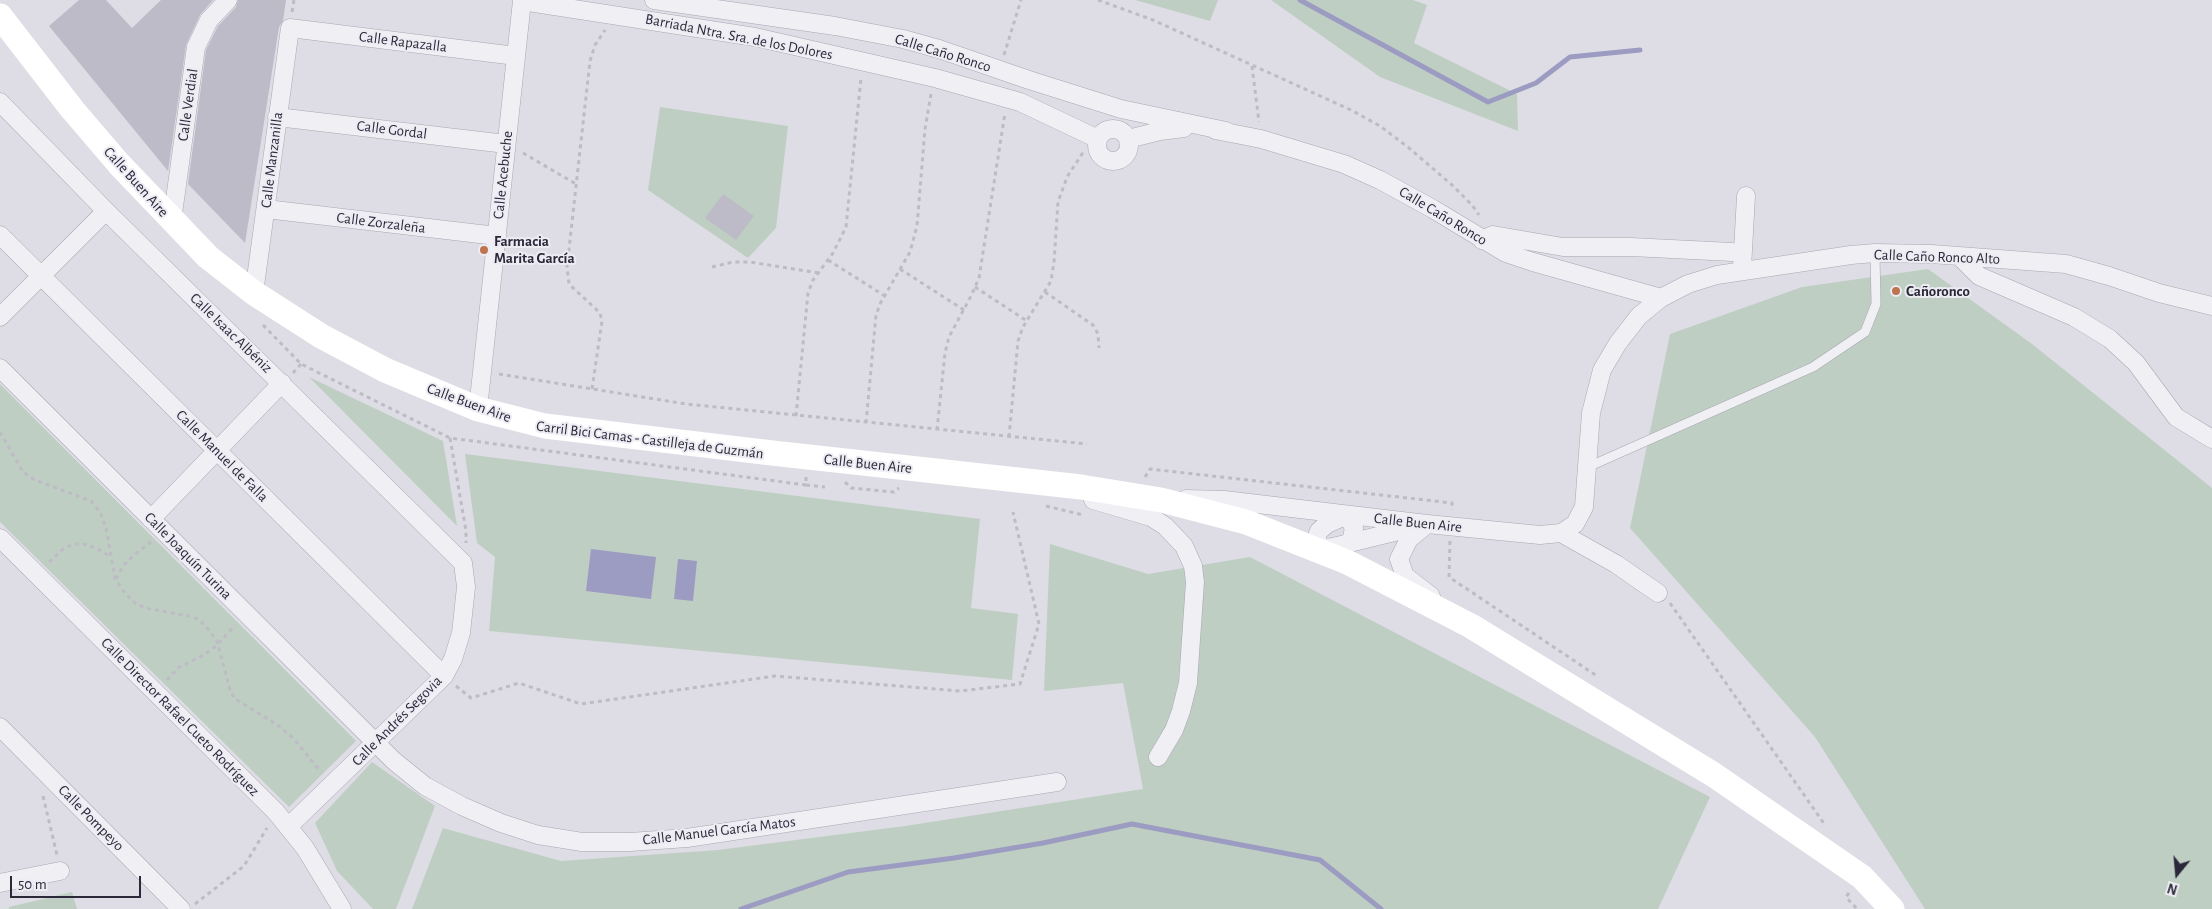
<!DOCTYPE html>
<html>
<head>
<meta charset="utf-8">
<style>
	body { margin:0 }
	#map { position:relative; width:2212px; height:909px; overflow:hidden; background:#dedde5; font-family:"Alegreya Sans",sans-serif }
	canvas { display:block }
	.north { position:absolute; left:2152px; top:849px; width:50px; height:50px; -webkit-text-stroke:4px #edecf3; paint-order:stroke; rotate:197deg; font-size:14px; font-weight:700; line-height:20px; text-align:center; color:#2b283a }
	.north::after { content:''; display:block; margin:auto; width:18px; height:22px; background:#2b283a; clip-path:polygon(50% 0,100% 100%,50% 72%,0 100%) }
	.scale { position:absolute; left:10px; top:876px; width:131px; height:22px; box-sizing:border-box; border:2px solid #2b283a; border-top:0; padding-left:6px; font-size:15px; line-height:18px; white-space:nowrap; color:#2b283a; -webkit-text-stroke:4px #edecf3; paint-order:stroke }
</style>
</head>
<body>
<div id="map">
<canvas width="2212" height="909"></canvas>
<div class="north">N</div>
<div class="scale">50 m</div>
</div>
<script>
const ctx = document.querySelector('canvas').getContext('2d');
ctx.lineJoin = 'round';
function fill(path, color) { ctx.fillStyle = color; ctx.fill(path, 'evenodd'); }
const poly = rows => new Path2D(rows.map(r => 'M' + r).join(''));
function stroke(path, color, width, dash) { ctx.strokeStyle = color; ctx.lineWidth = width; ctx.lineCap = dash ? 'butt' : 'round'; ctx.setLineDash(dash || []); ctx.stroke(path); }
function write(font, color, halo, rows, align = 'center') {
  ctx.font = font + ' "Alegreya Sans",sans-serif'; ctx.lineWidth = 4; ctx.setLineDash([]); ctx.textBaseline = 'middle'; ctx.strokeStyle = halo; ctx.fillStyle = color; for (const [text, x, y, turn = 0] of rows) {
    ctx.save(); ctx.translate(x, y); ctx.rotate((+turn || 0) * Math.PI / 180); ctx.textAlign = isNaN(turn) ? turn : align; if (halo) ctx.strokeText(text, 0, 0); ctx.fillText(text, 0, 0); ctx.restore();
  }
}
const green = poly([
	[1135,0,1218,0,1210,21],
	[1271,0,1413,0,1427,5,1414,43,1517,94,1518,131,1380,77],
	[660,107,788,126,776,228,748,258,648,190],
	[1928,269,2032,344,2212,488,2212,909,1925,909,1815,737,1630,528,1670,334,1802,287],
	[309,377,443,441,457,526],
	[0,384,356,741,289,807,0,522],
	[465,454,980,519,971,608,1018,614,1012,680,489,631,495,557,477,543],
	[1050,544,1148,574,1250,557,1710,797,1658,909,412,909,443,828,561,861,718,850,905,826,1143,789,1123,683,1044,691],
	[372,762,435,806,396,909,373,909,337,871,315,823],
	[72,892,77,909,9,909,9,907]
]);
const water = poly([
	[591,549,656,557,651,599,586,591],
	[678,559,697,561,693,601,674,599]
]);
const stream = poly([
	[1300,0,1488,102,1536,83,1570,57,1640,50],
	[741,909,848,872,954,858,1043,843,1132,824,1320,860,1381,909]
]);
const building = poly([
	[79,0,106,0,132,28,161,0,213,0,200,15,186,45,168,171,49,26],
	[238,0,286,0,283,21,279,27,245,243,188,184,206,50,218,26,236,7],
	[723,194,754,216,736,240,705,218]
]);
const path = poly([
	[1098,0,1153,20,1351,110,1380,126,1409,148,1452,185,1472,205,1479,215],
	[292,12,294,0],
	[1004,55,1021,0],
	[1252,66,1259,122],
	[523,153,576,184],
	[828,260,885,296],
	[712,267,733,262,750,262,819,273],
	[900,269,964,310],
	[975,287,1027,321],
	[1045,292,1093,325,1098,334,1099,348],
	[263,325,301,364,450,438,806,485,806,476],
	[293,373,301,364],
	[499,374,686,404,1087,444],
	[592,389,602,321,600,313,569,284,567,267,590,61,595,45,605,30],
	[796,416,808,293,813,280,833,253,846,227,861,78],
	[866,423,876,315,881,302,910,252,917,226,925,129,931,94],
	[937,430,945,353,949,337,971,296,979,278,1005,113],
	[0,432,23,472,35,480,91,501,101,514,106,528,115,578,122,589,132,601,145,608,194,617,205,625,217,641,230,690,234,698,279,726,294,739,321,772],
	[1009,437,1018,341,1023,327,1051,281,1054,262,1058,202,1067,177,1084,151],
	[450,438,466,531,466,543],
	[1145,477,1150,469,1452,503,1452,510],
	[845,482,851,488,894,492,899,488],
	[806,485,825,487],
	[1046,506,1083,515],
	[1450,541,1449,577,1597,676],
	[49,562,63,549,73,544,84,544,96,548,111,557],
	[116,579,123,566,134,555,151,542],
	[1670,603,1825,825],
	[167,680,178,668,204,655,217,645,235,625],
	[456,686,471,698,519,683,581,704,775,676,960,691,1020,684,1039,624,1013,512],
	[43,796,57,855],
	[1849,893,1846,897,1857,909],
	[195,904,244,866,267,828]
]);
const lane = poly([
	[1588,467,1813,367,1865,332,1876,304,1875,253]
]);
const street = poly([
	[654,0,835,26,903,39,939,49,1029,80,1121,109,1226,131],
	[0,102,106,211,463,563,466,587,461,633,453,659,444,676,289,826],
	[277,117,506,144],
	'1097 145a16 16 0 1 1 32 0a16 16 0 1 1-32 0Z',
	[1215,130,1261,139,1344,164,1380,180,1433,209,1506,253,1533,262,1661,298],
	[1128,139,1160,131,1184,128],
	[266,209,497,236],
	[172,221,196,47,209,20,228,0],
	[0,235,444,676],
	[1482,240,1493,235,1563,247,1631,247,1732,252],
	[1959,256,1979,276,2074,317,2110,339,2136,363,2176,417,2212,439],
	[1742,268,1746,196],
	[254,293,290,28,516,56],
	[0,317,106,211],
	[0,368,394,761,425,786,462,806,501,823,538,835,582,842,630,842,687,838,1057,782],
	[478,409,522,1,755,37,935,78,1020,102,1098,139],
	[1186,499,1224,500,1427,524,1540,535,1561,533,1575,524,1584,507,1591,413,1602,370,1618,343,1639,316,1661,298,1688,284,1717,275,1851,255,1875,253,1932,254,2066,264,2109,276,2159,293,2212,306],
	[1093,500,1151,517,1165,526,1184,546,1193,566,1195,582,1188,683,1181,711,1174,730,1158,757],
	[151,519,282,383],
	[1425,526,1409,539,1399,559,1405,576,1431,596],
	[1561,533,1616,564,1658,593],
	[0,538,276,812,305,848,342,909],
	[1351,542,1354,528,1347,515,1327,524,1319,531,1312,549,1333,547,1415,527],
	[0,727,181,909],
	[0,883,60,871]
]);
const secondary = poly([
	[0,16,72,109,119,164,208,257,254,293,321,336,385,370,478,409,545,426,772,453,1081,487,1161,500,1246,522,1347,562,1471,626,1714,775,1862,877,1892,909]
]);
const markers = [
	[484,250,5,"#be744e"],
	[1896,291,5,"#be744e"]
];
const streetNames = [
	["Barriada Ntra. Sra. de los Dolores",739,37,11],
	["Calle Rapazalla",403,42,7],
	["Calle Caño Ronco",943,53,17],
	["Calle Verdial",188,105,-82],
	["Calle Gordal",392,130,7],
	["Calle Manzanilla",272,160,-83],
	["Calle Acebuche",503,175,-84],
	["Calle Buen Aire",136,182,48],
	["Calle Caño Ronco",1443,216,31],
	["Calle Zorzaleña",381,223,7],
	["Calle Caño Ronco Alto",1937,257,2],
	["Calle Isaac Albéniz",231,333,44],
	["Calle Buen Aire",469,403,20],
	["Carril Bici Camas - Castilleja de Guzmán",650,440,7],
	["Calle Manuel de Falla",222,456,45],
	["Calle Buen Aire",868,464,6],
	["Calle Buen Aire",1418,523,6],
	["Calle Joaquín Turina",188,556,45],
	["Calle Director Rafael Cueto Rodríguez",180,717,45],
	["Calle Andrés Segovia",397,721,-45],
	["Calle Pompeyo",91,818,45],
	["Calle Manuel García Matos",719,831,-7]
];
const poiNames = [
	["Farmacia",494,241],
	["Marita García",494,258],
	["Cañoronco",1906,291]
];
fill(green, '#bfcec3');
fill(water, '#9c9bc2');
stroke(stream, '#9c9bc2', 5);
fill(building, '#bcbbc7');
stroke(lane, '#a8a7b2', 10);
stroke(street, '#a8a7b2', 19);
stroke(path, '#bdbbc4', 3, [4, 4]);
stroke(lane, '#f0eff4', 9);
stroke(street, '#f0eff4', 18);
stroke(secondary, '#fff', 25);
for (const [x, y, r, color] of markers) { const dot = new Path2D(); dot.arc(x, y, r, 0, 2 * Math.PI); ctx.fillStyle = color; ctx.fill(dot); stroke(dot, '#edecf3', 2); }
write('15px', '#2b283a', '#edecf3', streetNames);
write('bold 15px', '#2b283a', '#edecf3', poiNames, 'left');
</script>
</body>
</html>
